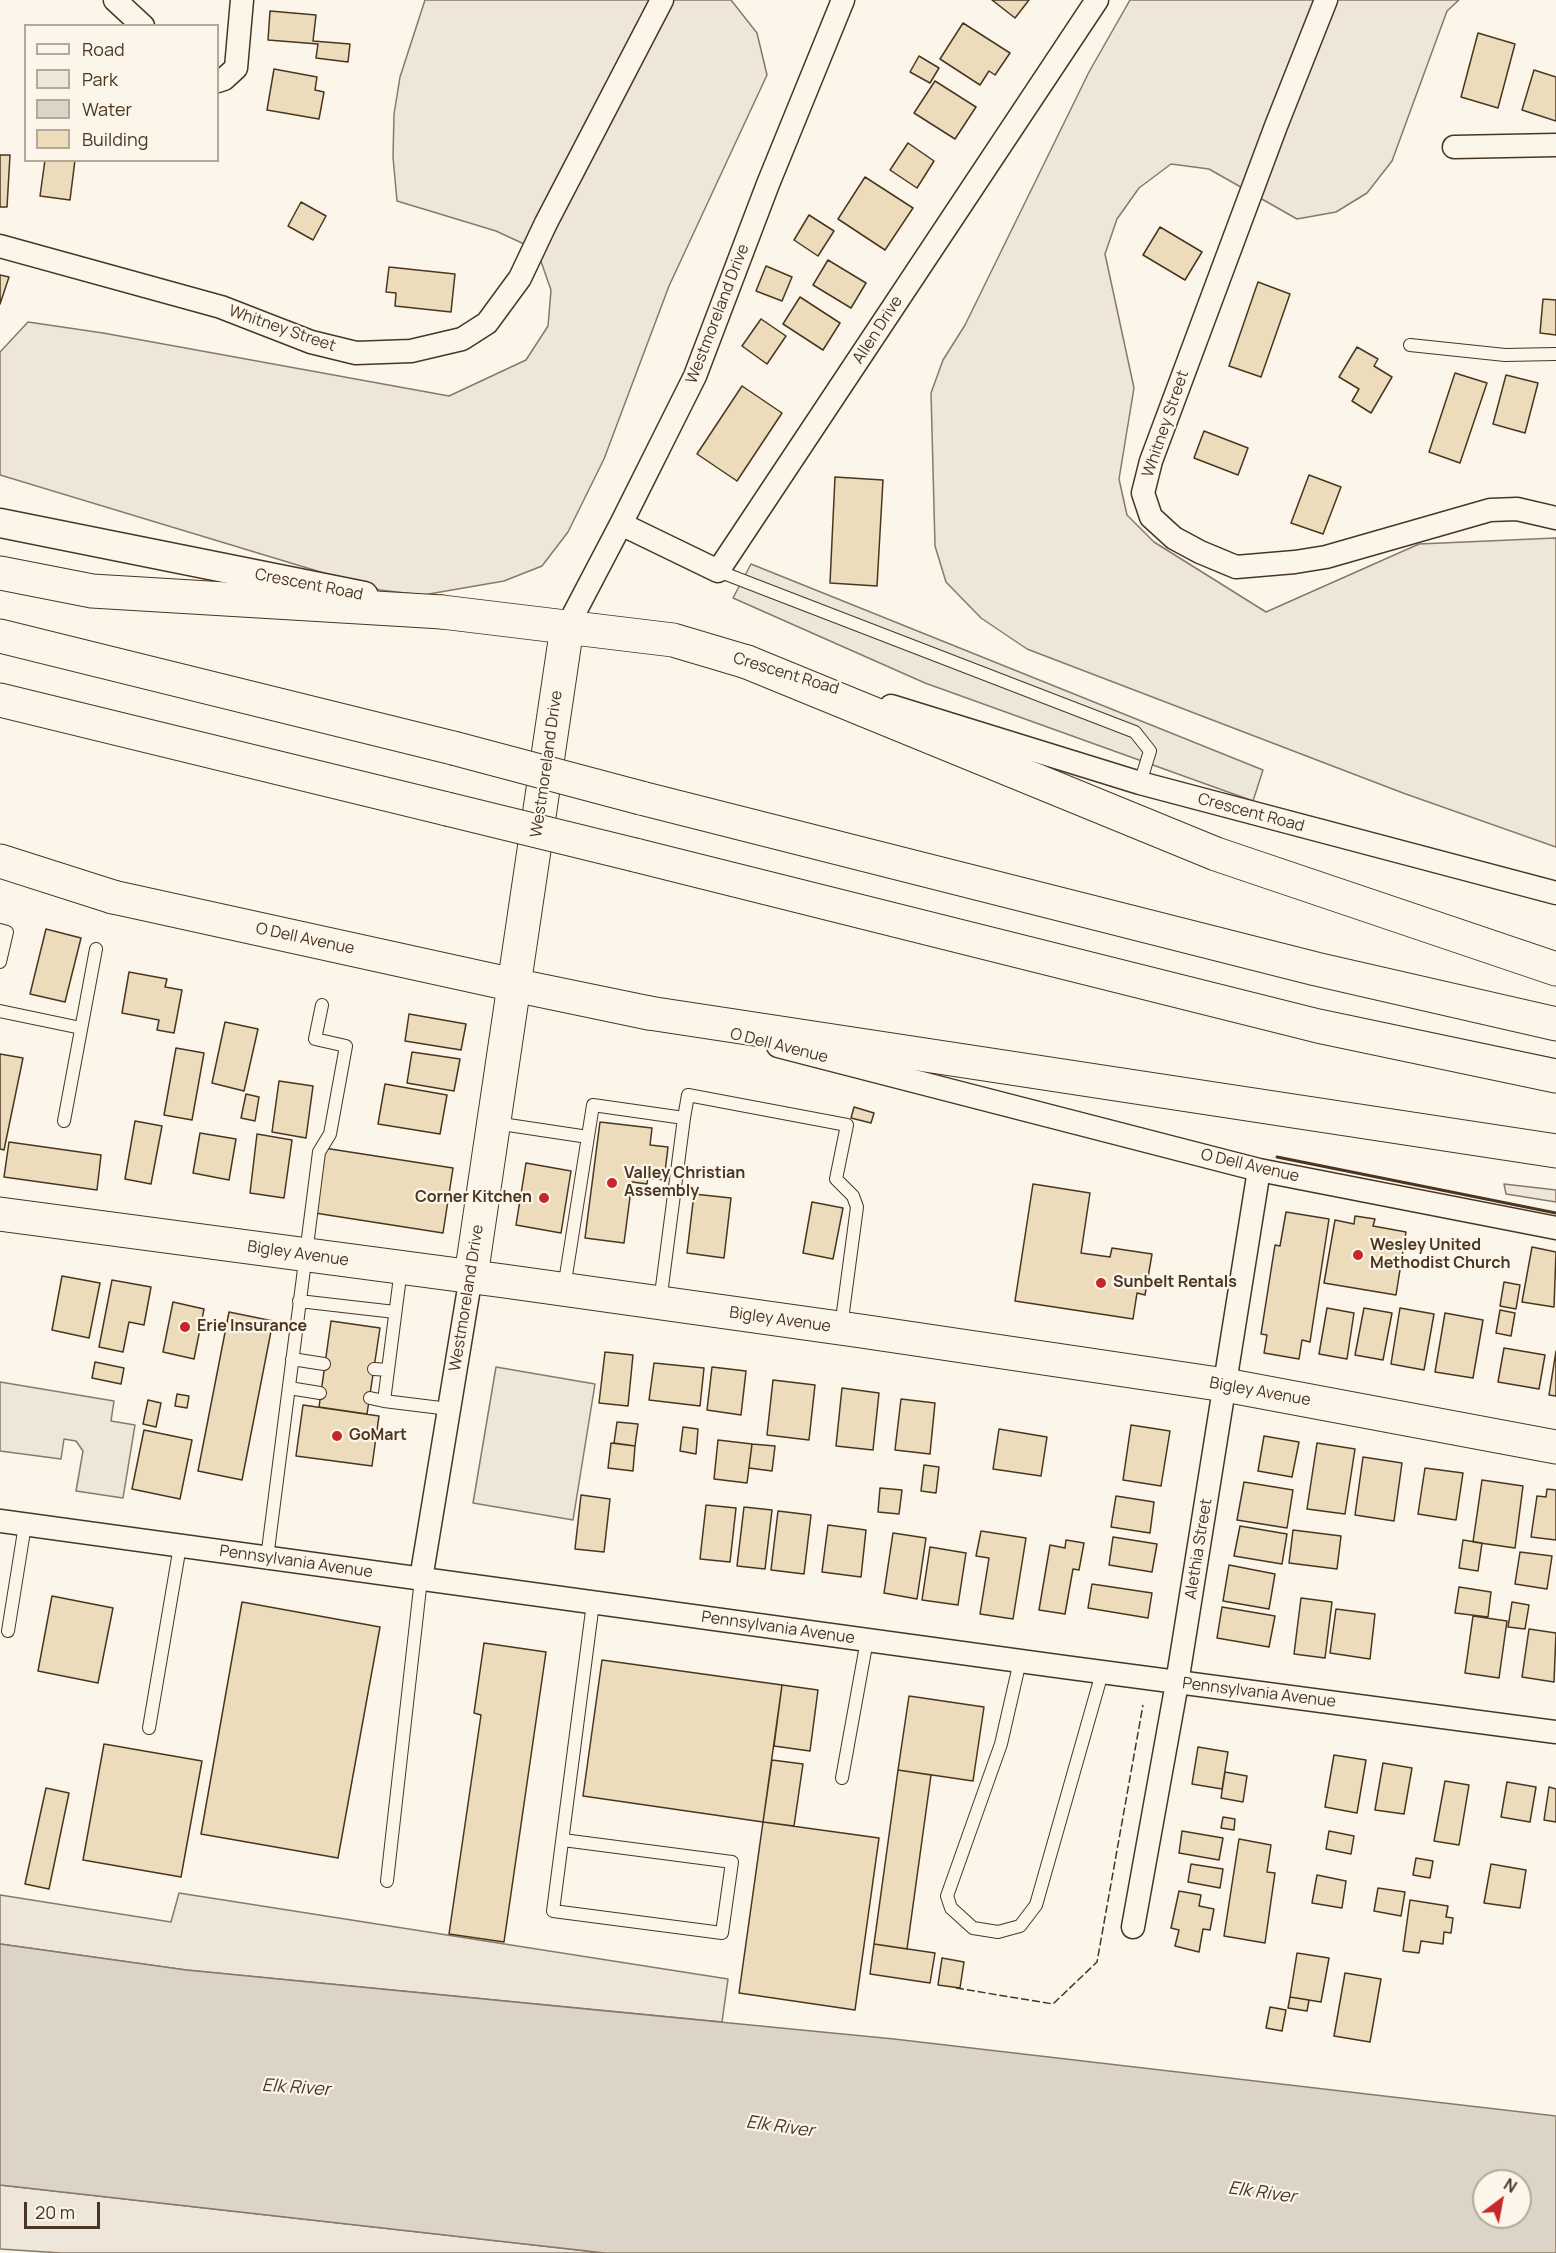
<!DOCTYPE html>
<html>
<head>
<meta charset="utf-8">
<style>
	body { margin:0 }
	#map { position:relative; width:1556px; height:2253px; overflow:hidden; background:#fbf6e9; font-family:Manrope,sans-serif }
	canvas { display:block }
	.legend { position:absolute; left:24px; top:24px; width:195px; height:138px; box-sizing:border-box; background:#fbf6e9; border:2px solid #b4a999; margin:0; padding:8px 10px; list-style:none; font-size:18px; color:#4a3520 }
	.legend li { display:flex; align-items:center; gap:12px; height:30px }
	.legend b { width:30px; border:2px solid #b4a999 }
	.north { position:absolute; left:1472px; top:2169px; width:60px; height:60px; box-sizing:border-box; background:#fbf6e9; border:2px solid #b4a999; border-radius:50%; rotate:32deg; font-size:16px; font-weight:700; line-height:24px; text-align:center; color:#4a3520 }
	.north::after { content:''; display:block; margin:auto; width:21px; height:27px; background:#c62828; clip-path:polygon(50% 0,100% 100%,50% 72%,0 100%) }
	.scale { position:absolute; left:24px; top:2202px; width:76px; height:27px; box-sizing:border-box; border:3px solid #4a3520; border-top:0; padding-left:8px; font-size:18px; line-height:21px; white-space:nowrap; color:#4a3520; -webkit-text-stroke:4px #fbf6e9; paint-order:stroke }
</style>
</head>
<body>
<div id="map">
<canvas width="1556" height="2253"></canvas>
<ul class="legend">
<li><b style="height:8px;background:#fbf6e9"></b>Road</li>
<li><b style="height:16px;background:#ede6d9"></b>Park</li>
<li><b style="height:16px;background:#dcd4c6"></b>Water</li>
<li><b style="height:16px;background:#ecdcbc"></b>Building</li>
</ul>
<div class="north">N</div>
<div class="scale">20 m</div>
</div>
<script>
const ctx = document.querySelector('canvas').getContext('2d');
ctx.lineJoin = 'round';
function fill(path, color) { ctx.fillStyle = color; ctx.fill(path, 'evenodd'); }
const poly = rows => new Path2D(rows.map(r => 'M' + r).join(''));
function stroke(path, color, width, dash) { ctx.strokeStyle = color; ctx.lineWidth = width; ctx.lineCap = dash ? 'butt' : 'round'; ctx.setLineDash(dash || []); ctx.stroke(path); }
function write(font, color, halo, rows, align = 'center') {
  ctx.font = font + ' Manrope,sans-serif'; ctx.lineWidth = 4.5; ctx.setLineDash([]); ctx.textBaseline = 'middle'; ctx.strokeStyle = halo; ctx.fillStyle = color; for (const [text, x, y, turn = 0] of rows) {
    ctx.save(); ctx.translate(x, y); ctx.rotate((+turn || 0) * Math.PI / 180); ctx.textAlign = isNaN(turn) ? turn : align; if (halo) ctx.strokeText(text, 0, 0); ctx.fillText(text, 0, 0); ctx.restore();
  }
}
const green = poly([
	[425,0,731,0,757,33,767,75,669,286,604,459,568,532,542,566,504,581,423,595,380,590,0,475,0,352,28,322,103,333,449,396,526,360,548,326,551,290,537,250,496,231,397,201,393,157,394,114,400,77,425,0],
	[1130,0,1459,0,1447,11,1392,161,1367,193,1336,212,1297,219,1209,169,1171,164,1139,188,1117,219,1105,254,1134,388,1119,479,1127,515,1154,542,1266,612,1419,544,1556,538,1556,847,1403,793,1027,649,981,618,946,582,935,546,931,393,943,360,965,325,1089,72,1130,0],
	[1504,1184,1556,1190,1556,1202,1506,1194,1504,1184],
	[179,1893,728,1979,722,2022,186,1970,0,1944,0,1895,171,1922,179,1893],
	[0,2185,605,2253,61,2253,0,2249,0,2185]
]);
const parking = poly([
	[751,564,1263,770,1253,801,925,683,733,598,751,564],
	[496,1367,595,1384,573,1520,473,1503,496,1367],
	[0,1382,114,1401,111,1421,135,1425,123,1498,76,1491,83,1451,76,1441,64,1439,61,1459,0,1451,0,1382]
]);
const water = poly([
	[0,1944,186,1970,894,2039,1556,2116,1556,2253,605,2253,0,2185,0,1944],
	[1484,2181,1520,2181,1520,2217,1484,2217,1484,2181]
]);
const building = poly([
	[992,0,1029,0,1015,18,992,0],
	[270,11,316,15,313,41,350,44,348,62,316,58,318,44,268,40,270,11],
	[963,23,1010,53,995,75,989,71,980,85,940,59,963,23],
	[1478,33,1515,44,1498,108,1461,97,1478,33],
	[919,56,939,68,930,83,910,72,919,56],
	[274,69,317,77,315,90,324,92,319,119,267,110,274,69],
	[1534,70,1556,77,1556,121,1522,110,1534,70],
	[935,81,976,107,955,139,914,113,935,81],
	[908,143,934,161,917,188,890,170,908,143],
	[0,155,10,155,7,207,0,207,0,155],
	[45,160,75,160,70,200,40,196,45,160],
	[865,177,913,208,885,250,838,219,865,177],
	[301,202,326,216,313,240,288,226,301,202],
	[809,215,834,231,818,256,794,240,809,215],
	[1160,227,1202,252,1185,280,1143,255,1160,227],
	[828,260,866,283,851,308,813,285,828,260],
	[766,266,792,277,782,301,756,291,766,266],
	[389,267,455,274,451,312,395,306,396,293,386,292,389,267],
	[0,275,9,277,0,304,0,275],
	[1258,282,1290,294,1261,377,1229,366,1258,282],
	[800,297,840,323,823,350,783,324,800,297],
	[1543,299,1556,300,1556,335,1540,333,1543,299],
	[761,319,786,336,767,364,742,346,761,319],
	[1357,347,1378,359,1374,366,1392,377,1371,413,1352,401,1359,389,1339,377,1357,347],
	[1455,373,1487,383,1460,463,1429,452,1455,373],
	[1506,375,1538,383,1525,433,1493,424,1506,375],
	[742,386,782,413,737,481,697,454,742,386],
	[1204,431,1248,448,1238,475,1194,458,1204,431],
	[1309,475,1341,487,1323,534,1291,523,1309,475],
	[835,477,883,480,877,586,830,583,835,477],
	[46,929,81,938,65,1002,30,994,46,929],
	[129,972,167,979,165,987,182,990,174,1033,157,1030,159,1020,122,1013,129,972],
	[409,1014,466,1024,461,1050,405,1041,409,1014],
	[225,1022,258,1029,244,1091,212,1083,225,1022],
	[176,1048,204,1053,192,1120,164,1115,176,1048],
	[412,1052,460,1059,454,1091,407,1083,412,1052],
	[0,1054,23,1058,4,1150,0,1149,0,1054],
	[279,1081,313,1086,306,1138,272,1132,279,1081],
	[385,1084,447,1095,440,1134,378,1124,385,1084],
	[246,1094,259,1097,255,1121,241,1118,246,1094],
	[854,1107,874,1113,871,1123,851,1118,854,1107],
	[135,1121,162,1126,151,1184,125,1179,135,1121],
	[600,1122,652,1128,650,1145,668,1147,664,1180,648,1178,647,1184,632,1182,624,1243,585,1238,600,1122],
	[200,1133,236,1139,229,1180,193,1173,200,1133],
	[257,1134,292,1140,284,1198,250,1193,257,1134],
	[9,1142,101,1155,97,1190,4,1177,9,1142],
	[324,1148,453,1168,443,1233,315,1213,324,1148],
	[526,1163,571,1171,561,1233,516,1225,526,1163],
	[1033,1184,1090,1193,1081,1253,1110,1257,1112,1248,1152,1254,1145,1295,1137,1293,1133,1319,1015,1301,1033,1184],
	[694,1194,731,1198,724,1258,687,1253,694,1194],
	[812,1202,843,1208,833,1259,803,1253,812,1202],
	[1286,1212,1329,1219,1310,1342,1302,1340,1299,1359,1264,1353,1267,1335,1261,1334,1275,1245,1280,1246,1286,1212],
	[1355,1216,1375,1219,1373,1226,1406,1232,1396,1295,1324,1283,1335,1220,1354,1224,1355,1216],
	[1532,1247,1556,1252,1554,1307,1522,1302,1532,1247],
	[62,1276,100,1283,89,1338,52,1330,62,1276],
	[112,1280,151,1287,144,1325,129,1322,123,1352,99,1347,112,1280],
	[1504,1282,1520,1285,1516,1309,1500,1306,1504,1282],
	[173,1302,204,1309,194,1359,163,1352,173,1302],
	[1327,1308,1354,1313,1347,1359,1319,1354,1327,1308],
	[1364,1308,1392,1313,1383,1360,1355,1355,1364,1308],
	[1400,1308,1434,1314,1424,1370,1391,1364,1400,1308],
	[1500,1310,1515,1313,1511,1336,1496,1333,1500,1310],
	[229,1312,273,1321,242,1480,198,1471,229,1312],
	[1445,1313,1483,1320,1473,1378,1435,1372,1445,1313],
	[331,1321,380,1328,367,1414,319,1407,331,1321],
	[1504,1348,1545,1355,1539,1389,1498,1382,1504,1348],
	[1556,1351,1556,1396,1549,1395,1556,1351],
	[605,1352,633,1355,628,1406,599,1403,605,1352],
	[95,1362,124,1368,121,1384,92,1378,95,1362],
	[654,1363,704,1368,700,1406,649,1400,654,1363],
	[712,1367,746,1371,741,1415,707,1410,712,1367],
	[773,1380,815,1385,809,1440,767,1435,773,1380],
	[842,1388,879,1393,873,1450,836,1446,842,1388],
	[177,1394,189,1396,187,1408,175,1406,177,1394],
	[901,1399,935,1403,930,1454,895,1450,901,1399],
	[148,1400,161,1403,156,1427,143,1424,148,1400],
	[303,1405,379,1416,372,1466,296,1456,303,1405],
	[617,1422,638,1424,635,1446,614,1443,617,1422],
	[1131,1425,1170,1431,1161,1486,1123,1480,1131,1425],
	[683,1427,698,1429,696,1454,680,1451,683,1427],
	[999,1429,1047,1437,1041,1476,993,1469,999,1429],
	[144,1430,192,1440,180,1499,132,1489,144,1430],
	[1264,1436,1299,1442,1292,1477,1258,1471,1264,1436],
	[718,1440,752,1444,747,1483,714,1479,718,1440],
	[611,1443,635,1446,633,1471,608,1468,611,1443],
	[1317,1443,1355,1449,1345,1514,1307,1509,1317,1443],
	[752,1444,775,1446,772,1471,749,1468,752,1444],
	[1363,1457,1402,1463,1394,1521,1355,1515,1363,1457],
	[924,1465,939,1467,936,1493,921,1491,924,1465],
	[1425,1468,1463,1473,1456,1520,1418,1514,1425,1468],
	[1482,1480,1523,1486,1515,1548,1473,1542,1482,1480],
	[1244,1482,1293,1490,1287,1528,1237,1520,1244,1482],
	[880,1488,902,1490,899,1514,878,1512,880,1488],
	[1547,1489,1556,1490,1556,1540,1531,1537,1537,1496,1546,1497,1547,1489],
	[581,1495,610,1499,604,1552,575,1549,581,1495],
	[1116,1496,1154,1502,1150,1533,1111,1527,1116,1496],
	[706,1505,736,1508,730,1562,700,1559,706,1505],
	[744,1507,772,1510,765,1569,737,1566,744,1507],
	[778,1511,811,1515,804,1574,771,1570,778,1511],
	[828,1525,866,1530,861,1577,822,1572,828,1525],
	[1240,1526,1287,1534,1282,1564,1234,1556,1240,1526],
	[1293,1530,1341,1536,1337,1569,1289,1563,1293,1530],
	[981,1531,1026,1538,1013,1619,980,1614,989,1558,976,1556,981,1531],
	[893,1533,926,1538,917,1599,884,1593,893,1533],
	[1113,1537,1157,1544,1152,1572,1109,1565,1113,1537],
	[1066,1540,1084,1543,1079,1570,1073,1569,1065,1614,1039,1610,1050,1545,1065,1548,1066,1540],
	[1463,1540,1482,1543,1478,1571,1459,1568,1463,1540],
	[930,1547,966,1553,958,1605,922,1600,930,1547],
	[1520,1552,1552,1556,1547,1589,1515,1584,1520,1552],
	[1229,1565,1275,1574,1269,1609,1223,1601,1229,1565],
	[1092,1584,1152,1593,1148,1618,1088,1608,1092,1584],
	[1459,1587,1491,1592,1488,1617,1455,1613,1459,1587],
	[52,1596,113,1608,98,1683,38,1671,52,1596],
	[1301,1598,1332,1602,1325,1658,1294,1654,1301,1598],
	[242,1602,380,1627,338,1858,201,1834,242,1602],
	[1512,1602,1529,1605,1525,1629,1508,1627,1512,1602],
	[1222,1607,1275,1616,1269,1647,1217,1638,1222,1607],
	[1336,1609,1375,1614,1370,1659,1330,1653,1336,1609],
	[1473,1616,1507,1621,1499,1678,1465,1673,1473,1616],
	[1529,1629,1556,1633,1554,1682,1522,1677,1529,1629],
	[484,1643,546,1652,504,1942,449,1934,481,1715,474,1713,484,1643],
	[602,1660,782,1685,763,1822,583,1796,602,1660],
	[782,1685,818,1690,810,1751,774,1746,782,1685],
	[909,1696,984,1707,973,1781,898,1770,909,1696],
	[104,1744,202,1761,181,1877,83,1860,104,1744],
	[1198,1747,1228,1752,1222,1789,1192,1784,1198,1747],
	[1334,1755,1366,1760,1357,1813,1325,1807,1334,1755],
	[772,1760,803,1764,794,1826,763,1822,772,1760],
	[1383,1763,1412,1768,1404,1814,1375,1810,1383,1763],
	[898,1770,931,1775,907,1949,874,1944,898,1770],
	[1225,1772,1247,1776,1243,1802,1221,1798,1225,1772],
	[1445,1781,1469,1785,1459,1845,1434,1841,1445,1781],
	[1507,1782,1536,1787,1530,1822,1501,1817,1507,1782],
	[1549,1787,1556,1789,1556,1822,1544,1820,1549,1787],
	[46,1788,69,1793,49,1889,25,1884,46,1788],
	[1223,1817,1235,1819,1234,1830,1221,1828,1223,1817],
	[763,1822,879,1838,855,2010,739,1993,763,1822],
	[1182,1831,1223,1838,1219,1860,1179,1853,1182,1831],
	[1329,1831,1354,1836,1351,1854,1326,1849,1329,1831],
	[1239,1839,1271,1845,1267,1872,1275,1873,1265,1943,1224,1936,1239,1839],
	[1416,1858,1433,1861,1430,1878,1413,1875,1416,1858],
	[1191,1864,1223,1869,1220,1888,1188,1882,1191,1864],
	[1491,1864,1526,1870,1520,1908,1484,1903,1491,1864],
	[1317,1875,1346,1881,1342,1908,1312,1903,1317,1875],
	[1378,1888,1405,1892,1401,1916,1374,1911,1378,1888],
	[1179,1891,1201,1895,1199,1906,1214,1909,1210,1930,1203,1929,1199,1952,1175,1946,1179,1930,1171,1928,1179,1891],
	[1410,1900,1448,1906,1446,1917,1453,1918,1451,1933,1444,1932,1443,1944,1421,1941,1419,1953,1403,1951,1410,1900],
	[874,1944,935,1953,930,1983,870,1974,874,1944],
	[1297,1953,1329,1958,1321,2002,1290,1997,1297,1953],
	[942,1958,964,1962,960,1988,938,1985,942,1958],
	[1345,1973,1381,1979,1370,2042,1334,2036,1345,1973],
	[1290,1997,1309,2000,1307,2011,1288,2008,1290,1997],
	[1270,2007,1286,2010,1282,2031,1266,2028,1270,2007]
]);
const service = poly([
	[1410,345,1505,355,1556,354],
	[718,571,1135,732,1150,751,1140,783],
	[0,930,7,932,0,962],
	[0,1011,81,1028],
	[684,1118,688,1095,847,1125,836,1179,853,1196,857,1207,841,1327],
	[64,1121,96,949],
	[495,1123,588,1137],
	[401,1269,384,1401,449,1409],
	[564,1288,593,1105,684,1118,660,1302],
	[299,1301,395,1312],
	[292,1359,324,1364],
	[374,1369,388,1370],
	[289,1388,320,1393],
	[370,1398,384,1401],
	[267,1558,319,1152,330,1134,346,1046,315,1039,322,1005],
	[8,1631,25,1525],
	[1020,1661,1001,1744,947,1896,951,1908,973,1928,998,1932,1020,1926,1036,1905,1102,1673],
	[149,1728,180,1546],
	[842,1778,867,1640],
	[563,1840,732,1862,722,1933,553,1911,593,1603],
	[387,1881,421,1579]
]);
const minor = poly([
	[115,0,143,26],
	[1326,0,1276,126,1151,461,1143,493,1151,517,1174,538,1200,552,1236,567,1295,562,1326,557,1490,510,1517,509,1556,518],
	[218,81,224,79,236,68,242,0],
	[1454,147,1556,145],
	[0,246,221,307,311,342,356,353,411,351,462,339,487,323,520,278,546,223,662,0],
	[621,524,718,571,1097,0],
	[567,627,621,524,695,376,768,184,843,0],
	[891,706,1140,783,1556,893],
	[778,1046,1259,1170,1556,1228],
	[0,1521,1064,1667,1556,1732],
	[421,1579,471,1276],
	[1133,1927,1177,1683,1259,1170]
]);
const tertiary = poly([
	[0,523,364,596]
]);
const primary = poly([
	[442,612,673,640,747,662],
	[113,897,514,985,649,1013],
	[0,1214,504,1281,861,1331,1225,1385,1556,1447],
	[471,1276,567,627]
]);
const motorway = poly([
	[0,573,92,591,442,612],
	[0,636,453,748],
	[747,662,1216,854,1556,969],
	[0,700,447,809],
	[641,798,1316,969,1556,1024],
	[635,855,1318,1026,1556,1076],
	[0,861,113,897],
	[649,1013,1556,1151]
]);
const motorwayBridge = poly([
	[453,748,641,798],
	[447,809,635,855]
]);
const fence = poly([
	[956,1988,1053,2004,1097,1962,1143,1705]
]);
const wall = poly([
	[1277,1157,1556,1213]
]);
const markers = [
	[612,1183,6,"#c62828"],
	[544,1198,6,"#c62828"],
	[1358,1255,6,"#c62828"],
	[1101,1283,6,"#c62828"],
	[185,1327,6,"#c62828"],
	[337,1436,6,"#c62828"]
];
const streetNames = [
	["Westmoreland Drive",718,314,-69],
	["Whitney Street",282,329,19],
	["Allen Drive",878,330,-57],
	["Whitney Street",1166,424,-71],
	["Crescent Road",309,585,11],
	["Crescent Road",786,674,17],
	["Westmoreland Drive",547,764,-82],
	["Crescent Road",1251,813,15],
	["O Dell Avenue",305,939,12],
	["O Dell Avenue",779,1046,14],
	["O Dell Avenue",1250,1166,13],
	["Bigley Avenue",298,1254,8],
	["Westmoreland Drive",467,1298,-81],
	["Bigley Avenue",780,1320,8],
	["Bigley Avenue",1260,1392,10],
	["Alethia Street",1199,1549,-81],
	["Pennsylvania Avenue",296,1562,8],
	["Pennsylvania Avenue",778,1628,8],
	["Pennsylvania Avenue",1259,1693,7]
];
const poiNames = [
	["Valley Christian",624,1174],
	["Assembly",624,1192],
	["Corner Kitchen",532,1198,"right"],
	["Wesley United",1370,1246],
	["Methodist Church",1370,1264],
	["Sunbelt Rentals",1113,1283],
	["Erie Insurance",197,1327],
	["GoMart",349,1436]
];
const waterNames = [
	["Elk River",296,2088,4],
	["Elk River",780,2127,8],
	["Elk River",1262,2193,8]
];
fill(green, '#ede6d9');
stroke(green, '#887966', 1.5);
fill(parking, '#ede7d9');
stroke(parking, '#887966', 1.5);
fill(water, '#dcd4c6');
stroke(water, '#887966', 1.5);
fill(building, '#ecdcbc');
stroke(building, '#4a3520', 1.5);
stroke(service, '#4a3520', 14);
stroke(minor, '#4a3520', 25);
stroke(tertiary, '#4a3520', 31);
stroke(primary, '#4a3520', 35);
stroke(motorway, '#4a3520', 35);
stroke(service, '#fbf6e9', 12);
stroke(minor, '#fbf6e9', 22);
stroke(tertiary, '#fbf6e9', 28);
stroke(primary, '#fbf6e9', 33);
stroke(motorway, '#fbf6e9', 33);
stroke(motorwayBridge, '#4a3520', 35, []);
stroke(motorwayBridge, '#fbf6e9', 33);
stroke(fence, '#4a3520', 1.5, [8, 3]);
stroke(wall, '#4a3520', 3);
for (const [x, y, r, color] of markers) { const dot = new Path2D(); dot.arc(x, y, r, 0, 2 * Math.PI); ctx.fillStyle = color; ctx.fill(dot); stroke(dot, '#fbf6e9', 2); }
write('16px', '#4a3520', '#fbf6e9', streetNames);
write('bold 16px', '#4a3520', '#fbf6e9', poiNames, 'left');
write('italic 18px', '#4a3520', '#fbf6e9', waterNames);
</script>
</body>
</html>
